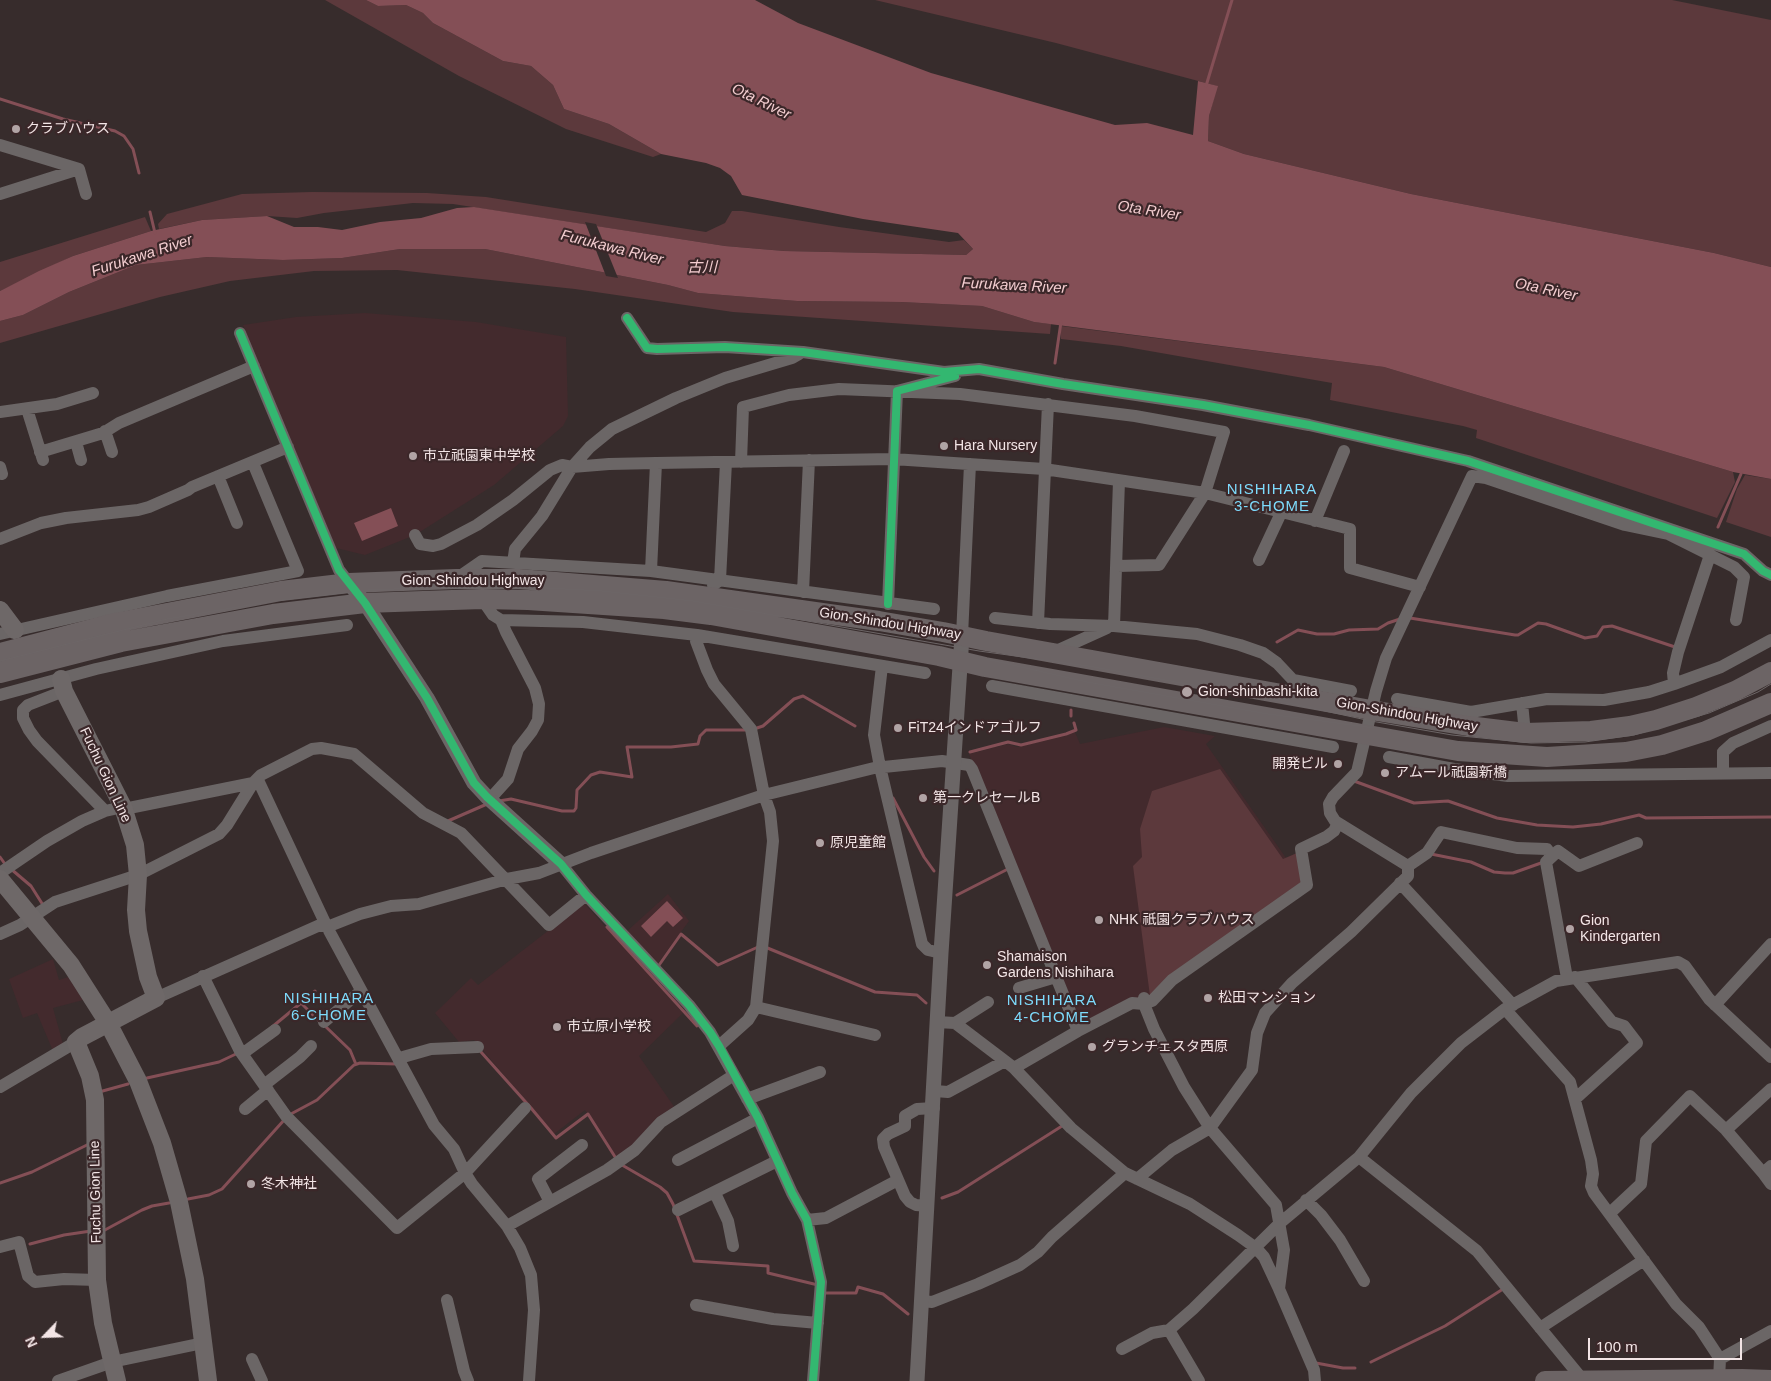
<!DOCTYPE html>
<html>
<head>
<meta charset="utf-8">
<style>
	body { margin:0 }
	#map { position:relative; width:1771px; height:1381px; overflow:hidden; background:#372c2c; font-family:Helvetica,sans-serif }
	canvas { display:block }
	.north { position:absolute; left:20px; top:1311px; width:50px; height:50px; -webkit-text-stroke:4px #3b2729; paint-order:stroke; rotate:246deg; font-size:14px; font-weight:700; line-height:20px; text-align:center; color:#f3e5e6 }
	.north::after { content:''; display:block; margin:auto; width:18px; height:22px; background:#f3e5e6; clip-path:polygon(50% 0,100% 100%,50% 72%,0 100%) }
	.scale { position:absolute; left:1588px; top:1338px; width:154px; height:22px; box-sizing:border-box; border:2px solid #f3e5e6; border-top:0; padding-left:6px; font-size:15px; line-height:18px; white-space:nowrap; color:#f3e5e6; -webkit-text-stroke:4px #3b2729; paint-order:stroke }
</style>
</head>
<body>
<div id="map">
<canvas width="1771" height="1381"></canvas>
<div class="north">N</div>
<div class="scale">100 m</div>
</div>
<script>
const ctx = document.querySelector('canvas').getContext('2d');
ctx.lineJoin = 'round';
function fill(path, color) { ctx.fillStyle = color; ctx.fill(path, 'evenodd'); }
const poly = rows => new Path2D(rows.map(r => 'M' + r).join(''));
function stroke(path, color, width, dash) { ctx.strokeStyle = color; ctx.lineWidth = width; ctx.lineCap = dash ? 'butt' : 'round'; ctx.setLineDash(dash || []); ctx.stroke(path); }
function write(font, color, halo, rows, align = 'center') {
  ctx.font = font + ' Helvetica,"Noto Sans JP",sans-serif'; ctx.lineWidth = 4.5; ctx.setLineDash([]); ctx.textBaseline = 'middle'; ctx.strokeStyle = halo; ctx.fillStyle = color; for (const [text, x, y, turn = 0] of rows) {
    ctx.save(); ctx.translate(x, y); ctx.rotate((+turn || 0) * Math.PI / 180); ctx.textAlign = isNaN(turn) ? turn : align; if (halo) ctx.strokeText(text, 0, 0); ctx.fillText(text, 0, 0); ctx.restore();
  }
}
const built = poly([
	[365,313,476,322,566,337,568,416,563,426,494,485,415,535,365,555,336,548,243,325,296,317],
	[1164,727,1215,736,1206,744,1286,858,1297,853,1150,998,1079,1024,969,754,1008,744,1017,747,1065,736,1075,732,1080,744],
	[668,894,689,921,656,966,625,933],
	[584,903,683,1013,639,1056,675,1108,617,1159,585,1110,554,1134,474,1040,459,1042,435,1013,471,978,478,985],
	[53,959,59,980,68,977,83,1000,53,1008,63,1044,53,1051,37,1013,23,1018,9,979]
]);
const green = poly([
	[325,0,366,0,378,6,406,5,423,13,433,23,503,61,531,66,553,85,564,109,609,124,661,154,653,157,566,129,459,76],
	[875,0,1672,0,1771,20,1771,267,1714,253,1411,194,1244,154,1208,141,1209,116,1217,86,1056,43],
	[312,192,427,193,486,197,706,232,725,223,732,211,742,211,839,227,949,242,964,240,973,249,966,255,784,251,725,246,453,204,413,203,324,213,297,218,267,216,202,220,159,229,158,224,167,214,242,194],
	[145,217,151,231,73,256,0,291,0,262],
	[400,249,485,249,668,285,698,293,797,301,901,302,982,306,1034,322,1051,324,1050,334,733,312,575,289,397,270,314,271,230,281,160,297,0,343,0,321,23,315,69,292,136,265,207,257,283,260,342,258],
	[1061,326,1384,367,1733,472,1735,482,1717,518,1476,438,1477,430,1463,426,1330,400,1332,383,1121,346,1061,339],
	[1745,475,1771,479,1771,537,1726,522,1737,489],
	[1220,769,1283,859,1297,853,1302,883,1150,996,1133,866,1142,857,1140,829,1152,791]
]);
const water = poly([
	[366,0,755,0,798,23,931,73,1115,125,1147,123,1193,135,1198,81,1218,86,1209,116,1208,141,1244,154,1411,194,1714,253,1771,267,1771,479,1733,472,1384,367,1034,322,982,306,901,302,797,301,698,293,668,285,485,249,400,249,342,258,283,260,207,257,136,265,69,292,23,315,0,321,0,291,39,271,73,256,151,231,202,220,267,216,294,227,318,227,342,230,380,222,421,218,457,208,474,207,725,246,784,251,966,255,973,249,958,233,863,219,742,195,731,176,720,168,706,163,661,154,609,124,564,109,553,85,531,66,503,61,433,23,423,13,406,5,378,6],
	[391,508,398,526,362,541,354,523],
	[667,901,683,918,673,927,667,921,651,937,641,926]
]);
const pier = poly([
	[585,222,596,224,618,278,606,276]
]);
const stream = poly([
	[1206,86,1232,0],
	[0,99,63,119,115,131,124,136,133,149,139,173],
	[150,212,155,233],
	[1055,363,1061,322],
	[1718,527,1741,474],
	[1410,618,1515,635,1518,635,1538,623,1546,624,1585,638,1597,636,1603,627,1612,626,1675,647],
	[1277,642,1298,630,1317,634,1334,634,1349,630,1378,629,1388,623,1400,619],
	[1071,710,1071,716],
	[754,729,763,726,794,699,803,696,855,726],
	[970,752,1008,742,1021,745,1066,734,1076,730,1074,723],
	[1354,781,1414,803,1448,801,1497,818,1537,825,1573,827,1601,824,1639,815,1646,818,1771,817],
	[893,798,924,857,934,871],
	[499,801,511,799,562,811,574,811,576,808,577,790,591,775,600,772,632,777,627,747,671,747,698,744,700,736,706,730,747,730],
	[448,821,487,804],
	[1431,854,1471,862,1494,872,1505,873,1513,873,1541,863],
	[0,857,5,864],
	[11,869,31,886,43,905],
	[957,895,1008,869],
	[607,927,697,1026],
	[765,947,875,992,917,995,926,1003],
	[657,968,681,934,718,965,758,947],
	[301,1003,315,991],
	[325,1026,350,1050,355,1062],
	[272,1027,301,1003,320,1022],
	[481,1052,531,1108,556,1138,588,1114,617,1160],
	[147,1078,219,1062,238,1053],
	[99,1092,128,1084],
	[289,1115,317,1100,354,1065,360,1063,397,1064],
	[622,1165,660,1187,667,1193,673,1204,694,1261,768,1266,768,1273,818,1285],
	[0,1183,32,1172,89,1144],
	[942,1198,958,1192,1062,1126],
	[188,1199,209,1195,222,1189,285,1119],
	[103,1231,142,1210,152,1206,169,1203],
	[30,1244,64,1235,91,1231],
	[824,1293,856,1293,858,1287,883,1294,908,1314],
	[1371,1362,1445,1326,1503,1289],
	[1316,1363,1343,1368,1355,1368]
]);
const minor = poly([
	[0,145,79,169,86,194],
	[0,194,79,169],
	[627,318,647,348,657,349,725,347,803,352,944,372,979,369,1063,384,1203,405,1309,425,1468,461,1744,554,1763,571,1771,575],
	[240,333,339,570,349,583],
	[27,409,43,460],
	[0,412,57,404,93,393],
	[105,431,112,452],
	[76,442,81,460],
	[40,452,103,433,119,423,254,366],
	[741,462,743,407,789,395,839,389,960,394,1135,416,1224,432,1205,493,1159,565,1117,566],
	[0,467,2,474],
	[218,476,237,523],
	[1315,521,1344,451],
	[415,535,420,544,433,546,441,544,477,525,513,500,550,470,562,465,572,467,590,447,612,429,676,398,725,378,792,358,799,354],
	[0,539,41,523,66,518,138,510,149,507,188,490,192,487,288,447],
	[1259,560,1281,513],
	[513,563,515,549,542,516,572,467,609,464,656,463],
	[651,571,656,463,893,459,1044,469,1205,493,1350,529,1350,568,1420,587],
	[456,579,482,561,651,571,934,609],
	[713,585,720,580,726,462],
	[803,592,809,460],
	[482,599,493,615,501,620,583,622,697,635,925,673],
	[888,604,897,391,955,376],
	[995,618,1050,624,1114,626,1197,634,1240,645,1263,653,1277,663,1293,680,1302,697],
	[1038,623,1048,404],
	[1114,626,1119,481],
	[0,634,167,596,298,571,253,463],
	[697,635,696,641,707,670,714,684,751,729,764,795,770,812,773,841,756,1007,748,1020,719,1046],
	[962,636,970,464],
	[1054,652,1107,628],
	[882,666,874,735,880,767,922,944,928,950,941,953],
	[1293,680,1351,691],
	[1674,684,1673,673,1678,652,1710,555],
	[992,686,1333,747],
	[64,691,28,705,23,710,23,718,29,730,37,741,105,811],
	[0,695,96,669,223,641,347,625],
	[1397,699,1471,712,1547,699,1604,700,1649,692,1674,684,1721,667,1771,640],
	[1522,703,1525,733],
	[1389,757,1454,769,1508,776,1771,773],
	[1723,773,1723,752,1733,743,1771,726],
	[489,800,508,779,518,749,532,731,538,720,539,704,535,688,506,632,501,620],
	[561,864,586,895,689,1005,710,1032,758,1118,792,1193,807,1220,821,1282,813,1381],
	[1408,866,1335,821,1330,813,1329,804,1333,797,1357,772,1376,691,1386,658,1472,476,1486,478,1625,525,1668,534,1734,567,1744,577,1736,620],
	[0,873,47,841,82,821,105,811,123,807,129,808,253,783,258,780,327,927,434,1125,454,1149,465,1173,472,1184,507,1226,520,1248,531,1275,534,1310,529,1381],
	[1400,883,1513,1005],
	[0,934,20,925,55,902,138,875,219,834,227,825,253,783,261,775,312,749,321,748,354,754,423,813,461,833,549,925,586,895],
	[203,976,240,1051,286,1116,397,1228,465,1173,525,1108],
	[1567,978,1546,862,1558,851,1579,866,1637,843],
	[1019,988,1056,977],
	[156,998,320,925,327,927,360,914,391,906,419,904,507,879,539,873,591,853,764,795,874,768,942,761,969,765,972,769,1078,1031],
	[1715,1005,1771,944],
	[756,1007,875,1035],
	[1505,1009,1570,1082,1591,1160,1593,1174,1591,1186,1594,1193,1676,1304,1699,1327,1720,1359],
	[324,1022,361,991],
	[937,1022,955,1023,1005,1061,1014,1068,1071,1128,1125,1173,1190,1204,1238,1235,1256,1248,1264,1257,1279,1289,1314,1370,1315,1381],
	[955,1023,988,1002],
	[242,1054,275,1030],
	[399,1061,403,1057,431,1049,478,1047],
	[1014,1068,1078,1031,1132,1003,1144,1004,1144,998],
	[264,1085,300,1057,311,1046],
	[0,1087,76,1042],
	[935,1091,948,1092,1005,1061],
	[747,1099,820,1072],
	[1575,1099,1637,1043,1624,1026,1612,1022,1575,977],
	[245,1109,268,1090],
	[1359,1157,1477,1251,1583,1380],
	[678,1160,758,1118],
	[1771,1166,1763,1173,1771,1184],
	[1763,1173,1726,1130,1771,1089],
	[1137,1179,1172,1150,1210,1128,1252,1070,1257,1033,1265,1013,1292,983,1351,932,1408,876,1408,866,1427,853,1441,832,1517,848,1547,849,1551,856],
	[715,1193,728,1221,733,1246],
	[1306,1200,1321,1215,1340,1240,1364,1281],
	[550,1202,538,1179,582,1145],
	[928,1206,916,1205,910,1202,905,1196,884,1147,883,1139,888,1134,905,1126,905,1116,917,1109,934,1108],
	[678,1210,777,1161],
	[1610,1213,1641,1184,1646,1141,1690,1096,1726,1130],
	[807,1220,826,1218,898,1180],
	[507,1226,607,1170,635,1150,661,1122,734,1075],
	[0,1247,19,1242,28,1276,35,1282,64,1279,97,1280],
	[1279,1289,1284,1250,1276,1205,1210,1128,1184,1087,1154,1029,1144,1004,1152,1001,1172,980,1307,885,1301,849,1326,837,1334,831,1338,823],
	[447,1300,464,1371,468,1381],
	[922,1301,932,1302,978,1284,1020,1265,1038,1252,1052,1237,1125,1173],
	[696,1305,773,1319,818,1323],
	[1540,1328,1644,1260],
	[1169,1330,1193,1309,1280,1223,1359,1157,1411,1093,1461,1043,1505,1009,1556,981,1678,962,1685,966,1709,999,1771,1057],
	[1122,1349,1152,1333,1169,1330,1199,1381],
	[252,1359,262,1381],
	[1719,1380,1720,1359,1771,1331],
	[58,1381,112,1362,203,1343]
]);
const tertiary = poly([
	[349,583,365,603,427,698,474,783,487,797,561,864],
	[917,1381,941,953,962,636]
]);
const secondary = poly([
	[0,610,15,630],
	[61,679,64,691,123,807,135,845,138,875,136,910,138,931,148,977,156,998,82,1037,76,1042,90,1076,95,1100,97,1280,103,1323,117,1381],
	[0,879,71,965,108,1023,138,1081,162,1143,179,1202,195,1279,208,1381]
]);
const trunk = poly([
	[0,653,115,623,281,591,349,583,456,579,519,579,666,591,879,621,943,632,986,641,1371,710,1468,726,1525,733,1591,731,1630,726,1656,720,1696,707,1735,691,1771,672],
	[0,673,121,642,273,614,365,603,482,599,528,600,664,609,711,615,939,656,985,667,1458,751,1547,757,1626,752,1662,745,1706,731,1771,703],
	[1545,1381,1742,1379,1771,1380]
]);
const tram = poly([
	[986,659,1087,682,1268,714,1375,728],
	[0,661,167,619,273,601,368,590,446,587,529,587,602,591,693,601,979,651,1088,666,1270,699,1371,721,1452,735,1531,743,1585,742,1634,735,1709,713,1758,692,1771,684]
]);
const cycleway = poly([
	[627,318,647,348,657,349,725,347,803,352,944,372,979,369,1063,384,1203,405,1309,425,1468,461,1744,554,1763,571,1771,575],
	[240,333,339,570,365,603,427,698,474,783,487,797,561,864,586,895,689,1005,710,1032,719,1046,758,1118,792,1193,807,1220,821,1282,813,1381],
	[888,604,897,391,955,376]
]);
const markers = [
	[16,129,5,"#b1a4a5"],
	[944,446,5,"#b1a4a5"],
	[413,456,5,"#b1a4a5"],
	[1187,692,6,"#b1a4a5"],
	[898,728,5,"#b1a4a5"],
	[1338,764,5,"#b1a4a5"],
	[1385,773,5,"#b1a4a5"],
	[923,798,5,"#b1a4a5"],
	[820,843,5,"#b1a4a5"],
	[1099,920,5,"#b1a4a5"],
	[1570,929,5,"#b1a4a5"],
	[987,965,5,"#b1a4a5"],
	[1208,998,5,"#b1a4a5"],
	[557,1027,5,"#b1a4a5"],
	[1092,1047,5,"#b1a4a5"],
	[251,1184,5,"#b1a4a5"]
];
const poiNames = [
	["クラブハウス",26,129],
	["Hara Nursery",954,446],
	["市立祇園東中学校",423,456],
	["Gion-shinbashi-kita",1198,692],
	["FiT24インドアゴルフ",908,728],
	["開発ビル",1328,764,"right"],
	["アムール祇園新橋",1395,773],
	["第一クレセールB",933,798],
	["原児童館",830,843],
	["NHK 祇園クラブハウス",1109,920],
	["Gion",1580,921],
	["Kindergarten",1580,937],
	["Shamaison",997,957],
	["Gardens Nishihara",997,973],
	["松田マンション",1218,998],
	["市立原小学校",567,1027],
	["グランチェスタ西原",1102,1047],
	["冬木神社",261,1184]
];
const streetNames = [
	["Gion-Shindou Highway",473,581],
	["Gion-Shindou Highway",890,624,9],
	["Gion-Shindou Highway",1407,715,10],
	["Fuchu Gion Line",105,775,65],
	["Fuchu Gion Line",96,1192,-91]
];
const waterNames = [
	["Ota River",761,102,26],
	["Ota River",1149,211,9],
	["Furukawa River",612,248,14],
	["Furukawa River",142,256,-18],
	["古川",702,268],
	["Furukawa River",1014,286,3],
	["Ota River",1546,290,12]
];
const neighbourhoodNames = [
	["NISHIHARA",1272,490],
	["3-CHOME",1272,507],
	["NISHIHARA",329,999],
	["6-CHOME",329,1016],
	["NISHIHARA",1052,1001],
	["4-CHOME",1052,1018]
];
fill(built, '#432a2d');
fill(green, '#5c393c');
fill(water, '#844f56');
fill(pier, '#372c2c');
stroke(stream, '#844f56', 3);
stroke(minor, '#6b6666', 12);
stroke(tertiary, '#6b6666', 15);
stroke(secondary, '#6e6868', 18);
stroke(trunk, '#6c6465', 20);
stroke(tram, '#6d6667', 1);
stroke(cycleway, '#33b770', 8);
for (const [x, y, r, color] of markers) { const dot = new Path2D(); dot.arc(x, y, r, 0, 2 * Math.PI); ctx.fillStyle = color; ctx.fill(dot); stroke(dot, '#3b2729', 2); }
write('14px', '#f3e5e6', '#3b2729', poiNames, 'left');
write('14px', '#f3e5e6', '#3b2729', streetNames);
write('italic 15px', '#f4ced1', '#3b2729', waterNames);
ctx.letterSpacing = '1px';
write('15px', '#7ddbfc', '#3b2729', neighbourhoodNames);
ctx.letterSpacing = '0px';
</script>
</body>
</html>
